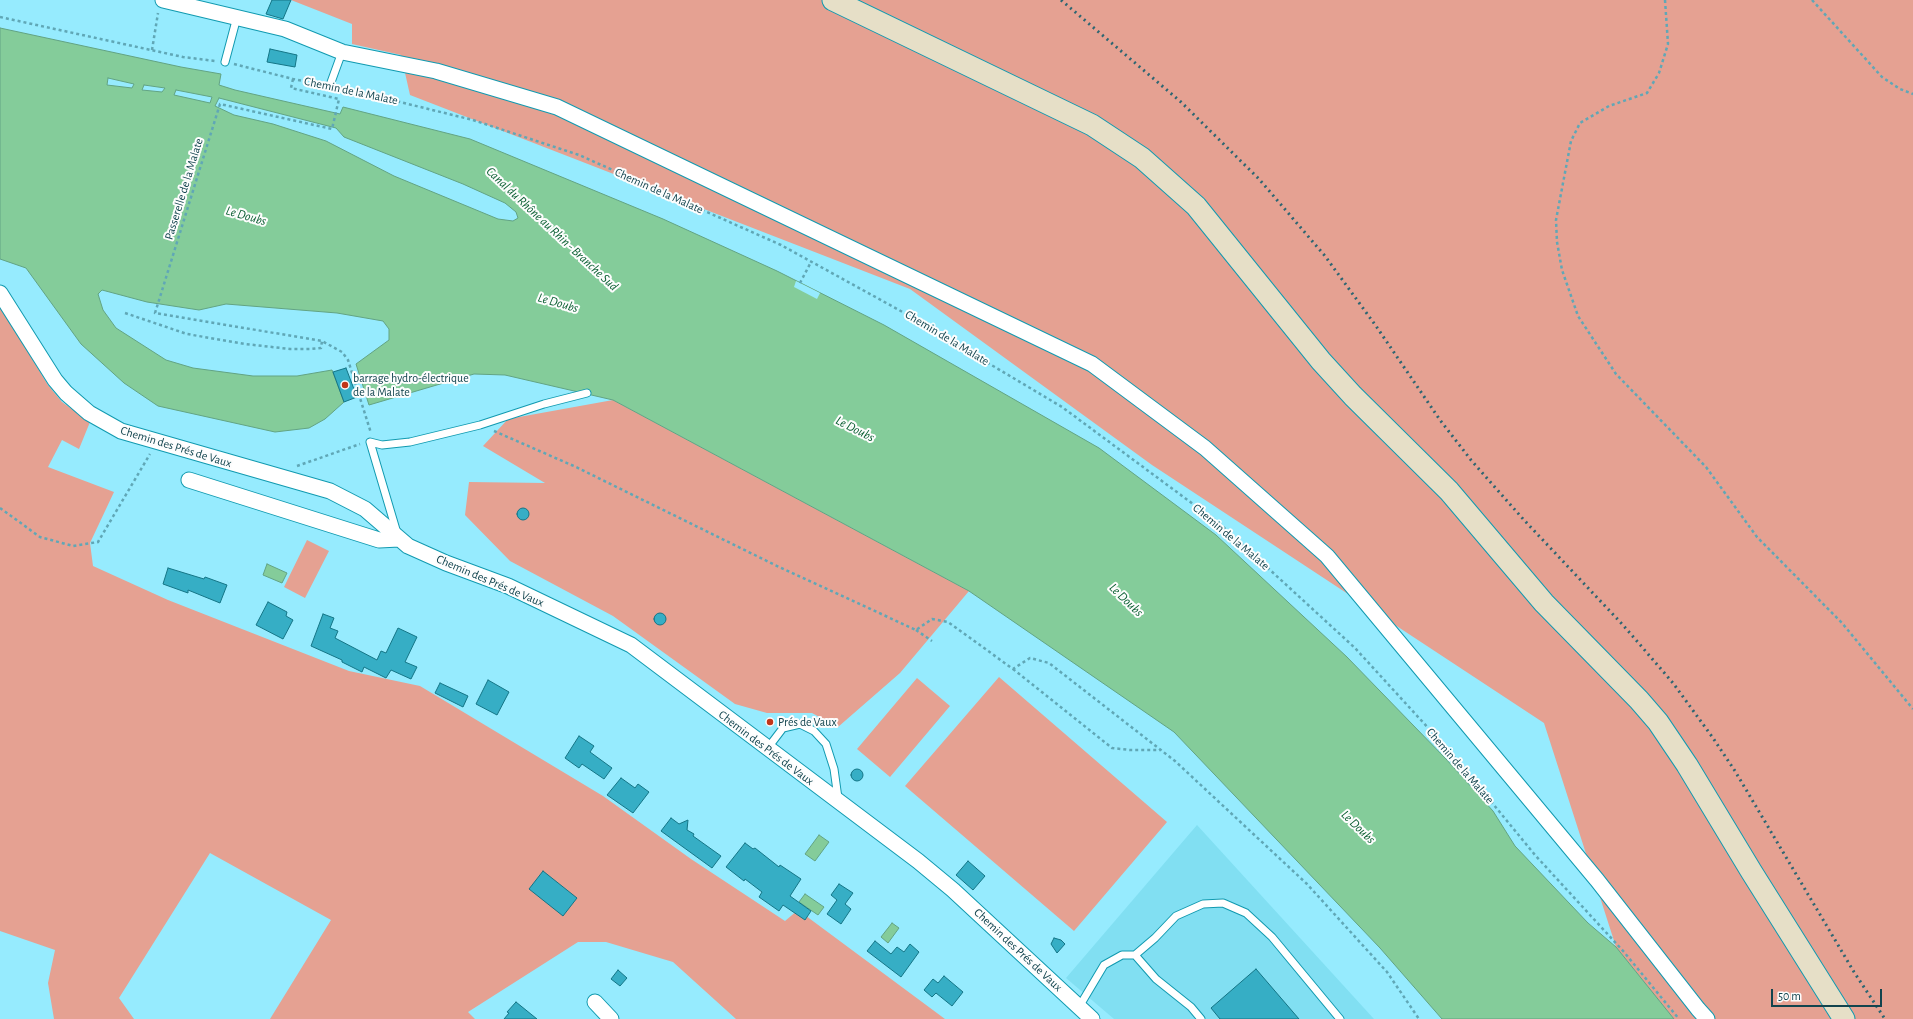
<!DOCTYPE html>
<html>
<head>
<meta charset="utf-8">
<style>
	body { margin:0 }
	#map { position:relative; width:1913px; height:1019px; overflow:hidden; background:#96ebfe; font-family:"Alegreya Sans",sans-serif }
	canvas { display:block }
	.scale { position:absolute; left:1771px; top:989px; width:111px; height:18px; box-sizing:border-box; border:2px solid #12444e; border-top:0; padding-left:5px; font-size:12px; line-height:14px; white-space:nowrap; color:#12444e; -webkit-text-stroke:3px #fdfdfd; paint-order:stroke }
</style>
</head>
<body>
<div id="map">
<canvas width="1913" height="1019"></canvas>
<div class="scale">50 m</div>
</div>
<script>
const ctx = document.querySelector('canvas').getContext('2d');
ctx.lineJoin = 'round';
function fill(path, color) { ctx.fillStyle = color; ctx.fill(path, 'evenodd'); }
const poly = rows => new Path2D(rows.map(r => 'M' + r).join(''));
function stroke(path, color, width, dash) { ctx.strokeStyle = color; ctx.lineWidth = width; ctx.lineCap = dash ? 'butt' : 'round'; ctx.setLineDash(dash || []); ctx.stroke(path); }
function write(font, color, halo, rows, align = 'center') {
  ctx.font = font + ' "Alegreya Sans",sans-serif'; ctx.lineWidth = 4; ctx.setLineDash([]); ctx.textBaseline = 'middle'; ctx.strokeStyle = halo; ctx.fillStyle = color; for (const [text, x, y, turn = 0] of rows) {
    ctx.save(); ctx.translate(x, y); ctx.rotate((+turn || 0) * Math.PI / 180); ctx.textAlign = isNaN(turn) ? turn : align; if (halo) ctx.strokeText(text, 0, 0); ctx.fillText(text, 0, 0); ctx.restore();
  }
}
const built = poly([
	[1197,825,1374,1019,1114,1019,1066,978]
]);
const green = poly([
	[291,0,1913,0,1913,1019,1674,1019,1616,947,1544,723,1152,465,910,289,410,95,401,55,352,44,352,24],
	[0,306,48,385,62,402,90,422,79,449,62,440,48,467,114,492,90,543,93,566,168,600,349,671,420,686,603,796,691,859,785,921,798,910,945,1019,736,1019,673,962,606,942,578,942,468,1012,475,1019,270,1019,331,920,210,853,119,998,134,1019,54,1019,48,983,55,950,0,931],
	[613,400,969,591,900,673,838,727,812,713,767,713,735,704,613,616,510,561,465,515,469,482,545,483,483,446,508,419],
	[307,540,329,551,305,598,284,587],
	[999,677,1167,822,1074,931,905,786],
	[917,678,950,706,890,777,857,749]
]);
const water = poly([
	[0,28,181,67,221,74,219,85,235,90,340,114,343,107,470,139,663,219,777,271,884,325,1099,448,1216,535,1347,657,1446,759,1493,811,1515,846,1588,923,1616,947,1674,1019,1442,1019,1380,948,1174,732,969,591,613,400,505,375,474,374,369,405,356,364,389,340,389,329,383,321,337,313,226,304,199,310,147,302,102,290,98,294,103,310,116,328,166,360,193,368,253,376,297,376,332,370,344,402,325,419,309,428,275,432,158,406,124,383,81,344,26,268,0,259,0,28],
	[108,78,134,84,132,88,107,85,108,78],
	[144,85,165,88,162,92,142,90,144,85],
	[176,90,212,97,210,103,174,95,176,90],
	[219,98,336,128,344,137,463,184,505,203,516,212,518,218,513,221,498,219,394,176,326,141,273,124,234,115,215,106,219,98],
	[267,564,287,573,282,583,263,575,267,564],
	[819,835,829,842,815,861,805,854,819,835],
	[805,894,824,907,818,915,799,902,805,894],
	[892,923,899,928,888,943,881,937,892,923]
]);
const pier = poly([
	[796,281,820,293,817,299,794,287]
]);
const building = poly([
	[272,0,291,0,283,19,266,14,272,0],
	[270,49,297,55,295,67,267,62,270,49],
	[346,368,357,397,344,402,333,372,346,368],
	'517 514a6 6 0 1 1 12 0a6 6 0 1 1-12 0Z',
	[168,568,204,579,205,577,227,585,220,603,188,590,188,593,163,584,168,568],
	[268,602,287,612,286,616,293,620,283,639,256,625,268,602],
	'654 619a6 6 0 1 1 12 0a6 6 0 1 1-12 0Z',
	[323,614,334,618,330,628,338,631,335,638,377,660,381,651,386,653,398,628,417,637,405,662,417,667,411,679,391,670,386,678,364,667,362,672,342,662,342,660,311,646,323,614],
	[488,680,509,692,497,715,476,704,488,680],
	[440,683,468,696,463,707,435,693,440,683],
	[579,736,594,746,590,752,612,768,604,779,582,764,579,768,565,758,579,736],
	'851 775a6 6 0 1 1 12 0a6 6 0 1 1-12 0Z',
	[621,778,635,788,638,784,649,792,633,813,607,795,621,778],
	[671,818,679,824,688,820,687,830,694,834,693,836,721,856,712,868,661,831,671,818],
	[745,843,753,849,755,848,779,867,780,865,801,879,790,896,811,911,805,920,783,905,779,911,759,897,762,892,745,879,744,881,726,867,745,843],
	[968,861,985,876,973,890,956,875,968,861],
	[543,871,577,898,563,916,529,889,543,871],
	[839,884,853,893,845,904,851,909,841,924,827,914,837,900,831,895,839,884],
	[1054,938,1061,940,1065,944,1057,953,1051,944,1054,938],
	[875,941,891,954,897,947,904,952,910,944,919,952,901,977,867,951,875,941],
	[1256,969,1299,1019,1220,1019,1211,1008,1256,969],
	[618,970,627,978,620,986,611,979,618,970],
	[944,976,963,992,952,1006,936,993,932,997,924,990,933,979,938,983,944,976],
	[516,1002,537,1019,504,1019,509,1013,507,1012,516,1002]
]);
const path = poly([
	[1665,0,1668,44,1659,73,1647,93,1609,106,1580,123,1571,141,1556,220,1557,242,1562,270,1578,316,1616,374,1706,467,1757,537,1842,623,1913,709],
	[1812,0,1882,77,1900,89,1913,94],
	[0,17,183,57,215,61],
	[152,50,158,13],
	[234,64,293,79,321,84],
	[293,79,291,88,339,99,332,129,220,104,155,313,322,341,342,352,348,360,371,433],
	[339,87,473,120,579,155,781,245,899,310,1062,407,1220,524,1355,648,1452,754,1535,855,1624,952,1679,1019],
	[800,283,811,262],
	[125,313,187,334,245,344,290,349,311,349,321,348,322,341],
	[494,431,576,467,775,565,916,630,932,619,948,622,1013,669,1030,658,1049,663,1175,761,1307,884,1387,972,1419,1019],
	[297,466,360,444],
	[0,508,40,537,73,546,98,542,150,454],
	[916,630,932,641],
	[1013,669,1112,748,1130,750,1160,750]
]);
const lane = poly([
	[225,62,237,17],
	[330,85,342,52],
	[397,533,370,442,382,445,410,442,480,425,544,404,587,393],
	[767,749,783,728,800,724,814,731,826,744,834,769,838,798],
	[1135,955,1155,938,1176,916,1203,904,1223,903,1246,913,1272,937,1340,1019],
	[1079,1007,1104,965,1122,955,1135,955,1156,979,1191,1007,1201,1019]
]);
const street = poly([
	[163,0,285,29,342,52,436,71,557,107,1092,364,1205,448,1327,556,1597,880,1698,1009,1707,1019],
	[0,293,55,380,66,393,89,413,121,431,330,491,365,509,408,546,446,563,508,586,631,645,918,861,953,890,1092,1019],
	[189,480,379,540,399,539],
	[595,1002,611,1019]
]);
const secondary = poly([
	[833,0,1092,125,1142,158,1196,206,1321,361,1353,396,1449,491,1544,603,1639,700,1658,722,1687,765,1751,871,1844,1019]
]);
const rail = poly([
	[1061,0,1181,102,1259,179,1325,256,1376,326,1440,420,1471,460,1524,520,1623,625,1673,683,1713,738,1735,771,1854,972,1885,1019]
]);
const markers = [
	[345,385,4,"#c1361a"],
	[770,722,4,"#c1361a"]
];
const streetNames = [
	["Chemin de la Malate",351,91,12],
	["Passerelle de la Malate",184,189,-73],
	["Chemin de la Malate",659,191,24],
	["Chemin de la Malate",947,338,31],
	["Chemin des Prés de Vaux",176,447,17],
	["Chemin de la Malate",1231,537,40],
	["Chemin des Prés de Vaux",490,581,23],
	["Chemin des Prés de Vaux",766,748,37],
	["Chemin de la Malate",1460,766,49],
	["Chemin des Prés de Vaux",1018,950,43]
];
const poiNames = [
	["barrage hydro-électrique",353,378],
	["de la Malate",353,392],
	["Prés de Vaux",778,722]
];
const waterNames = [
	["Le Doubs",246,216,16],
	["Canal du Rhône au Rhin - Branche Sud",552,229,43],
	["Le Doubs",558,303,16],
	["Le Doubs",855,429,27],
	["Le Doubs",1126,600,44],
	["Le Doubs",1358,827,44]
];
fill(built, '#81dff2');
fill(green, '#e5a192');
fill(water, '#84cc9a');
stroke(water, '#62a383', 1);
fill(pier, '#96ebfe');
fill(building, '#36aec5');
stroke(building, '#147586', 1);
stroke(lane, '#119ab0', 9);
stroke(street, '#119ab0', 17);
stroke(secondary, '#119ab0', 23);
stroke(path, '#60a7b6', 2.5, [3, 3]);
stroke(lane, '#fff', 7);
stroke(street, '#fff', 15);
stroke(secondary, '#e6dfc7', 21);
stroke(rail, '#2d6672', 3, [2, 4]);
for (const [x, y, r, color] of markers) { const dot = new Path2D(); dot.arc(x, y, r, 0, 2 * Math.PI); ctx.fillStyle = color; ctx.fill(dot); stroke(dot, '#fdfdfd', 1.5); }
write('12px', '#12444e', '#fdfdfd', streetNames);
write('12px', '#12444e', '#fdfdfd', poiNames, 'left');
write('italic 13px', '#0a5f32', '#fdfdfd', waterNames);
</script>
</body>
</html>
